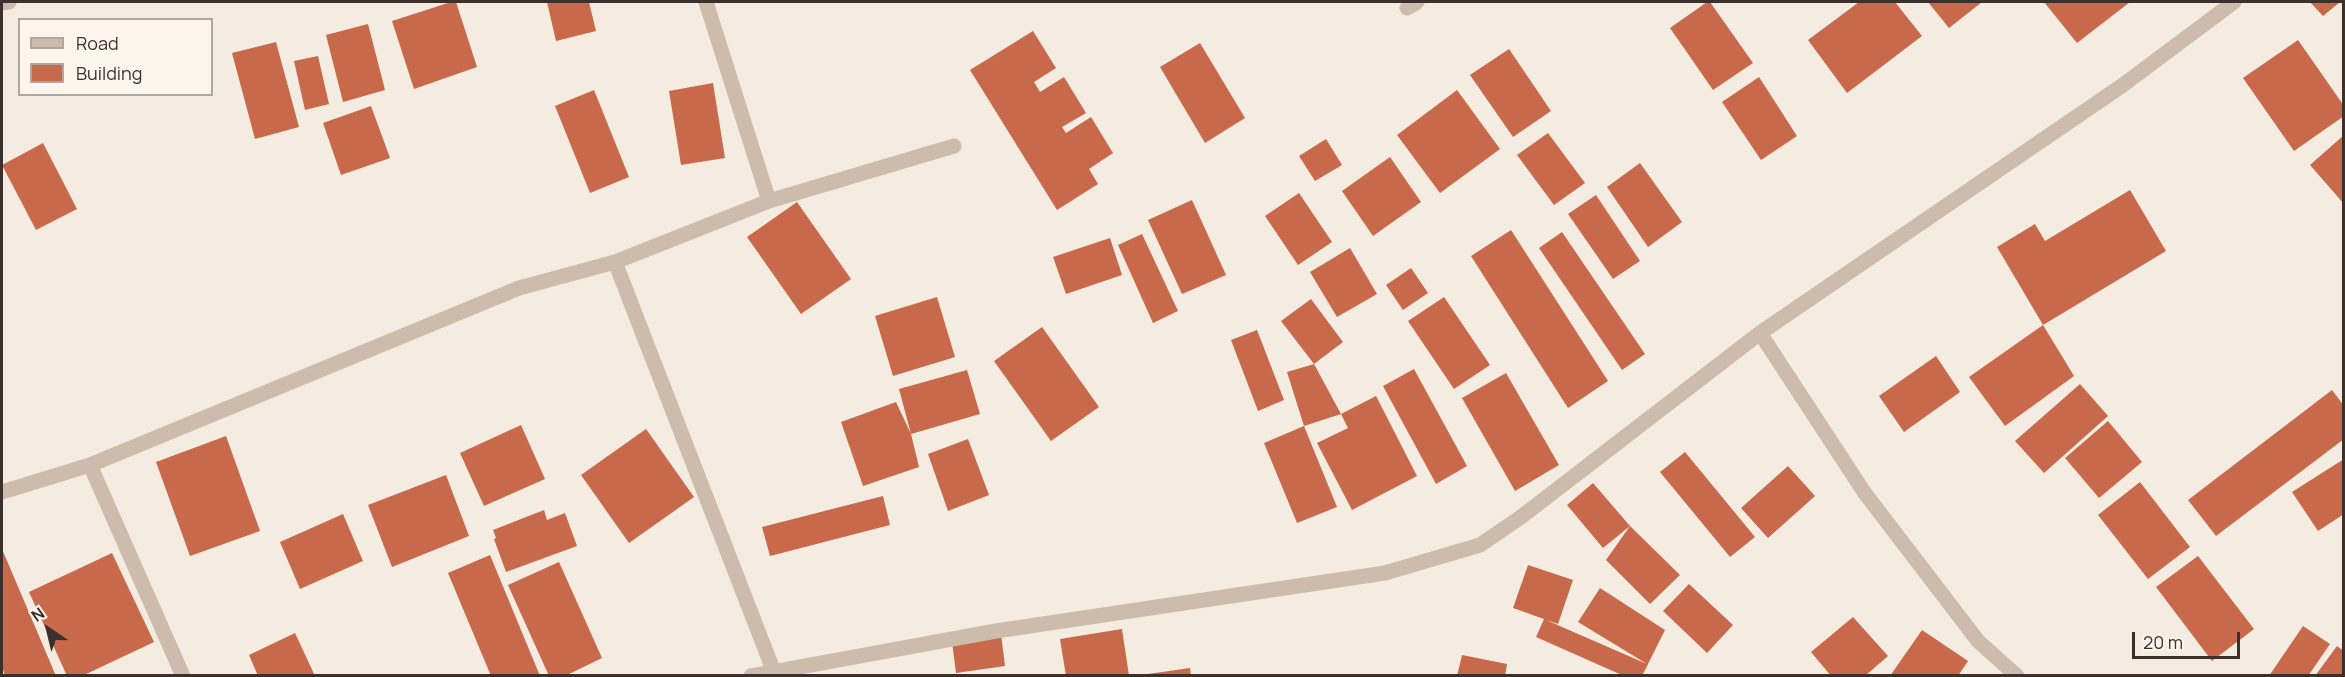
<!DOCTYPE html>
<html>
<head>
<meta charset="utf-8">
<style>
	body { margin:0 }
	#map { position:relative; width:2345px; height:677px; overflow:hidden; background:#f4ebe1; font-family:Manrope,sans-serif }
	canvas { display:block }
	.frame { position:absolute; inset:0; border:3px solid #3b302b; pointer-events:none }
	.legend { position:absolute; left:18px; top:18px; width:195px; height:78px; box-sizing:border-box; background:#fbf5ee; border:2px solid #aea6a0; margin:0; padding:8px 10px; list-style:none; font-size:18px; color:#3b302b }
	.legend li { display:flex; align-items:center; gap:12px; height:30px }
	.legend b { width:30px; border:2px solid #aea6a0 }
	.north { position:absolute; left:18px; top:599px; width:60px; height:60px; -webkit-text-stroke:4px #fbf5ee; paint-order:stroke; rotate:325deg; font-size:16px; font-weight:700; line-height:24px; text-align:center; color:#3b302b }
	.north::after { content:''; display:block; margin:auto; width:21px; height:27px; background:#3b302b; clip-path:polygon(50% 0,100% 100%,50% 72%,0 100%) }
	.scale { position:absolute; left:2132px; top:632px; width:108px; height:27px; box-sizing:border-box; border:3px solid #3b302b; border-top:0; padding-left:8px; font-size:18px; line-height:21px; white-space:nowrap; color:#3b302b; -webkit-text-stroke:4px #fbf5ee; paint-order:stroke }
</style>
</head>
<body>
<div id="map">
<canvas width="2345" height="677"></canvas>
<div class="frame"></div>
<ul class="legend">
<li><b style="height:8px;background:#cdbbac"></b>Road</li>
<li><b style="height:16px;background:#c8694b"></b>Building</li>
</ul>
<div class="north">N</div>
<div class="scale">20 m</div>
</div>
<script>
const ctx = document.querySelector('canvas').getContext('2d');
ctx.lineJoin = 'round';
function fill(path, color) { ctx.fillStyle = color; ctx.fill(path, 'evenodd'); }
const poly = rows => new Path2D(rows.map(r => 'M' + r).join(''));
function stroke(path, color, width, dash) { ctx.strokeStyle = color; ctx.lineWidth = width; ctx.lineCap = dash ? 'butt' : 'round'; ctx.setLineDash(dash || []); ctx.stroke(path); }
const building = poly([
	[451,2,456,2,477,67,414,89,392,21],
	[547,2,589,2,596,31,556,41],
	[1707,2,1710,2,1753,63,1713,90,1670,28],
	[1859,2,1895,2,1922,36,1847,93,1808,40],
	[1928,2,1982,2,1949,28],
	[2044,2,2130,2,2077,43],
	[2310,2,2340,2,2323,16],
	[368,24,385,90,343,102,326,35],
	[1033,31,1056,68,1034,82,1040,92,1064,77,1086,113,1062,127,1066,133,1091,117,1113,153,1089,169,1098,184,1057,210,970,70],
	[2298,40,2344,106,2344,116,2294,151,2243,78],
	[276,42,299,127,255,139,232,53],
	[1200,43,1245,118,1205,143,1160,67],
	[1509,49,1551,111,1513,137,1470,75],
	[318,56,329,104,305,110,294,61],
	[1759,77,1797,136,1761,160,1722,102],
	[713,83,725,158,681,165,669,91],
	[594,90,629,177,590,193,555,106],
	[1457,90,1500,149,1440,193,1397,135],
	[371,106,390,158,341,175,323,123],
	[1548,133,1585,183,1554,205,1517,155],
	[2344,135,2344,204,2310,165],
	[1326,139,1342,165,1315,181,1299,156],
	[43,143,77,209,36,230,2,165],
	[1390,157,1421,202,1373,236,1342,191],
	[1640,163,1682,222,1648,247,1607,187],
	[2130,190,2166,251,2043,325,1997,247,2035,224,2045,241],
	[1299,193,1332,242,1298,265,1265,216],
	[1596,195,1640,261,1613,279,1568,214],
	[1192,200,1226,275,1182,294,1148,220],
	[797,202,851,279,801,314,747,237],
	[1511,230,1608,381,1568,408,1471,256],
	[1562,232,1645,354,1622,370,1539,248],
	[1142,234,1178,311,1153,323,1118,245],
	[1110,238,1122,275,1066,294,1053,257],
	[1350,248,1377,294,1337,317,1310,272],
	[1411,268,1428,293,1403,310,1386,285],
	[937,297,955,357,893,376,875,316],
	[1444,297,1490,365,1454,389,1408,321],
	[1311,299,1343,342,1314,364,1281,321],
	[2043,325,2074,376,2005,426,1969,377],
	[1042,327,1099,407,1051,441,994,361],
	[1257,330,1284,400,1258,411,1231,340],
	[1936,356,1960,392,1904,432,1879,396],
	[1314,364,1341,414,1304,426,1337,507,1297,523,1264,443,1304,426,1287,372],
	[1414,369,1467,466,1436,484,1383,386],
	[967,370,980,414,911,434,919,467,863,486,841,422,896,402,911,434,899,389],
	[1506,373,1559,465,1515,491,1462,398],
	[2080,384,2108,416,2044,473,2015,441],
	[2332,390,2344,406,2344,439,2216,536,2188,500],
	[1376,396,1417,476,1352,510,1317,443,1348,428,1341,414],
	[2108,421,2142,462,2099,498,2065,458],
	[521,425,545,479,484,506,460,453],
	[646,429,694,497,629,543,581,475],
	[226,436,260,531,190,556,156,462],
	[968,439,989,495,948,511,928,454],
	[1685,452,1755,537,1730,557,1660,472],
	[2344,459,2344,514,2318,531,2292,492],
	[1788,466,1815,496,1768,538,1741,508],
	[446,475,469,536,392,567,368,505],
	[2140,482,2190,547,2148,579,2098,515],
	[1593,483,1630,526,1603,548,1567,505],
	[883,496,890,525,770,556,762,527],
	[544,510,547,520,565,513,577,546,506,572,494,539,496,538,493,530],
	[343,514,363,561,300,589,280,542],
	[1630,526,1680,575,1650,604,1606,560],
	[2,549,56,676,5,676,2,666],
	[112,553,154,642,82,676,67,676,29,592],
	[490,555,540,676,491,676,448,573],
	[2198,556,2254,629,2212,661,2156,587],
	[559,562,602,658,565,676,549,676,508,585],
	[1528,565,1573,580,1558,624,1546,620,1647,664,1578,622,1600,588,1665,630,1642,676,1624,676,1536,637,1544,619,1513,608],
	[1689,584,1733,625,1707,653,1663,611],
	[1853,617,1888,656,1865,676,1831,676,1811,652],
	[2303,626,2330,644,2308,676,2269,676],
	[1122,629,1129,676,1066,676,1060,639],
	[1922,630,1968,661,1958,676,1890,676],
	[295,633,315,676,258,676,249,655],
	[1001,634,1005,666,956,673,952,642],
	[2337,646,2344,651,2344,676,2315,676],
	[1462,655,1507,664,1505,676,1457,676],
	[1190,668,1191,676,1148,676,1148,674]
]);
const minor = poly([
	[706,2,769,201],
	[2,3,9,2],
	[1407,8,1417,2],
	[615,262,774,672],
	[1760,333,1864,492,1978,641,2017,676],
	[90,465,183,676],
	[2,492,90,465,519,288,615,262,769,201,954,146],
	[751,676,996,631,1385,573,1480,545,1521,517,1760,333,2123,85,2234,2]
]);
fill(building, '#c8694b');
stroke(minor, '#cdbbac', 15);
</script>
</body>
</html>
